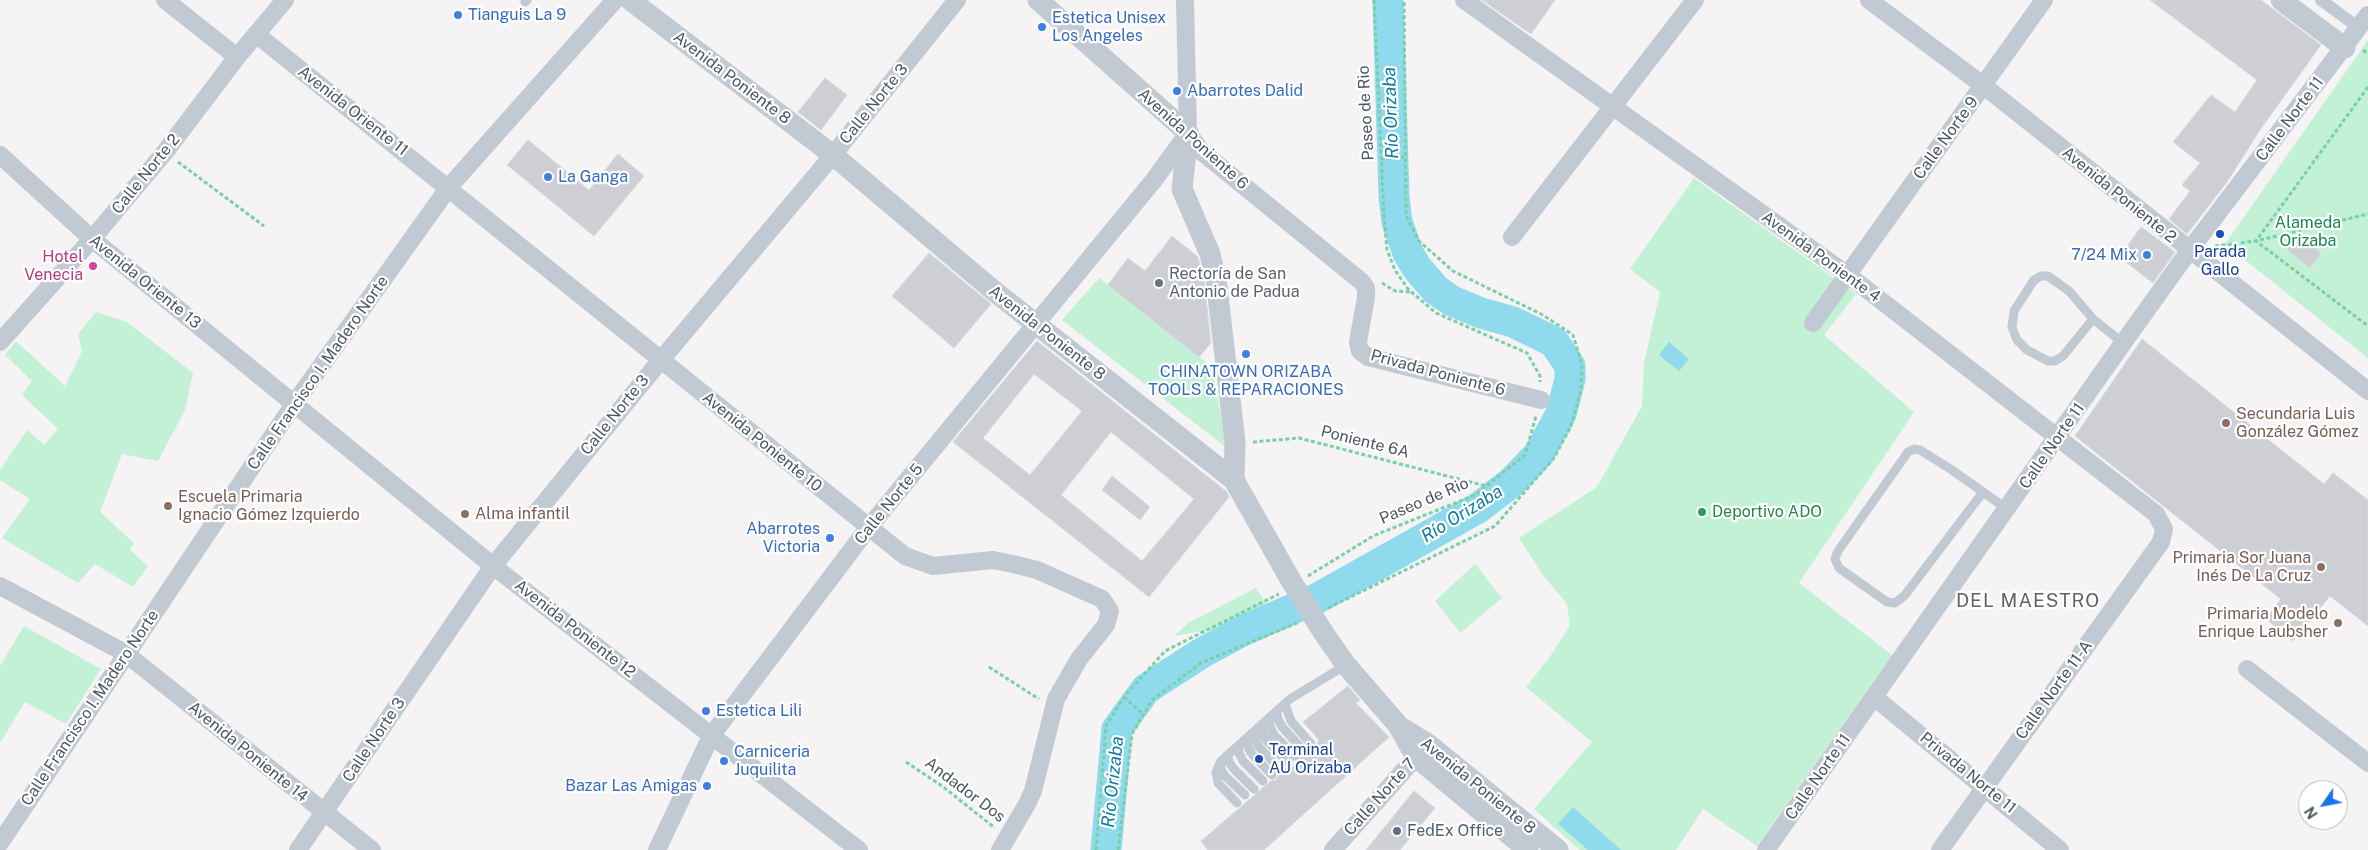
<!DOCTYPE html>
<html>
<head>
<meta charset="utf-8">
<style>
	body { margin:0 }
	#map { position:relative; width:2368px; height:850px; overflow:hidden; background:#f5f3f3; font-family:"Public Sans",sans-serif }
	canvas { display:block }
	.north { position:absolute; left:2298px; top:780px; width:50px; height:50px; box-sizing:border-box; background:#fff; border:1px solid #b7bbc0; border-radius:50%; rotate:237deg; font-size:14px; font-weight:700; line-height:20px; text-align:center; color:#4a5661 }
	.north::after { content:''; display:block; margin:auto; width:18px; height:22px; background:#1a73e8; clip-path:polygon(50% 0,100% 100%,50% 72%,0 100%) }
</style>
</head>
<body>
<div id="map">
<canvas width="2368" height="850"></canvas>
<div class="north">N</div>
</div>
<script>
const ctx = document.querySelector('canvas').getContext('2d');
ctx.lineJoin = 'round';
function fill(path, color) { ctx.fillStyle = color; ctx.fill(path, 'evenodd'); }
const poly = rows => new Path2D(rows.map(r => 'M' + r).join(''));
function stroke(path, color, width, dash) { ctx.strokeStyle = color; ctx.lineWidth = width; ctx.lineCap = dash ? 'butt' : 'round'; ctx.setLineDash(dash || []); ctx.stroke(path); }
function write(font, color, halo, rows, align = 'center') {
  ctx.font = font + ' "Public Sans",sans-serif'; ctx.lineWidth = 4.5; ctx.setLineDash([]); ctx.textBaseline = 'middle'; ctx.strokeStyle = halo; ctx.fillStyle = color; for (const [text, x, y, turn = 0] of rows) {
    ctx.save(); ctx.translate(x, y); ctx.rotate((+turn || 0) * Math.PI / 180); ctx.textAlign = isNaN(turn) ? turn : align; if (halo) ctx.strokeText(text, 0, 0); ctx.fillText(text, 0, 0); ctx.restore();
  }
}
const green = poly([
	[2368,40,2368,358,2225,244],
	[1694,178,1856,294,1824,335,1914,412,1799,583,1892,655,1757,846,1703,809,1676,850,1580,850,1534,809,1592,742,1526,687,1549,658,1570,626,1567,604,1542,574,1519,538,1597,487,1642,406,1644,363,1660,292,1630,269],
	[1099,278,1212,367,1227,448,1062,320],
	[96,312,127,322,193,373,185,410,158,461,122,454,100,512,134,543,130,550,148,566,133,587,95,564,78,583,2,538,30,499,0,480,0,470,27,430,44,445,58,429,22,395,32,381,5,355,16,341,65,386,82,351,78,334],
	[1475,564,1502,598,1460,633,1435,601],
	[1256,588,1269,607,1260,621,1174,636,1188,623],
	[24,626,101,669,66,724,25,702,0,743,0,666]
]);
const water = poly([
	[1669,342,1689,359,1679,371,1659,355],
	[1573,807,1621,850,1588,850,1558,824]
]);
const river = poly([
	[1106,850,1117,729,1146,689,1200,654,1242,631,1318,598,1478,508,1512,482,1539,454,1561,414,1570,379,1570,366,1554,342,1513,322,1481,313,1452,301,1436,290,1417,268,1408,253,1397,222,1394,197,1388,0]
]);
const building = poly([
	[1482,0,1555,0,1531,34,1482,0],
	[2150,0,2261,0,2321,45,2260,130,2227,182,2187,234,2169,219,2190,191,2182,185,2200,163,2173,142,2211,95,2235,112,2257,80,2150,0],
	[825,78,847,95,821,130,798,112,825,78],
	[528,140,589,190,618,154,644,176,594,236,507,165,528,140],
	[2141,227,2175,252,2153,283,2119,257,2141,227],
	[2298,235,2321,253,2310,268,2287,249,2298,235],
	[1172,236,1198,257,1204,281,1211,343,1199,357,1108,285,1128,258,1145,271,1172,236],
	[929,253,991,304,954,348,892,296,929,253],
	[2142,339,2324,484,2333,473,2368,500,2368,626,2330,596,2293,641,2266,619,2281,599,2075,436,2142,339],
	[1037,341,1227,492,1229,497,1149,597,953,442,1037,341],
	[1034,374,1082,411,1030,475,983,438,1034,374],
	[1111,432,1194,499,1142,561,1061,495,1111,432],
	[1112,476,1150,507,1140,520,1102,490,1112,476],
	[1348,686,1360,700,1356,703,1389,737,1264,850,1208,850,1201,841,1271,781,1276,780,1278,775,1284,774,1286,768,1292,767,1301,756,1307,755,1309,750,1315,748,1319,740,1303,722,1348,686],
	[1414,791,1435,808,1400,850,1366,850,1414,791]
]);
const path = poly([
	[1374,0,1384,215,1387,250,1395,270,1408,289,1436,313,1527,353,1540,376,1540,382],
	[2363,50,2368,54],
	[2368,87,2256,241,2368,326],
	[1381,159,1406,157],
	[178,162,264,226],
	[2215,246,2256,241,2368,214],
	[1382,283,1395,291,1411,292],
	[1253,442,1299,438,1486,486],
	[1308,576,1373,536,1475,495,1525,455,1536,416],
	[1328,608,1495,526,1554,458,1571,426,1581,390,1582,365,1573,335,1543,315,1453,271,1419,241,1406,216,1404,0],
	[989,667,1039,699],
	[1124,697,1144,715],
	[906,762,942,786,995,828],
	[1096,850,1106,726,1124,697,1165,651,1279,594],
	[1118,850,1132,734,1152,700,1201,663,1297,623]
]);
const service = poly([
	[525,2,527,0],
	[2093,319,2063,356,2055,361,2048,361,2027,350,2017,340,2012,327,2014,311,2034,280,2041,276,2048,276,2069,291,2093,319,2123,343],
	[1983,492,1905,595,1895,603,1887,602,1839,568,1835,559,1838,551,1908,452,1914,449,1920,450,1952,470,1983,492,2007,509],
	[1285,704,1291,721,1311,744],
	[1277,712,1278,720,1283,728,1303,750],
	[1269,718,1270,727,1274,735,1295,756],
	[1262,725,1263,734,1267,741,1288,762],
	[1255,731,1256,740,1259,747,1280,769],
	[1248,737,1248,746,1251,753,1272,775],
	[1239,746,1239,753,1243,761,1263,781],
	[1228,755,1229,762,1234,769,1254,789],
	[1221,762,1221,770,1225,776,1245,795],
	[1237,803,1218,783,1216,772,1221,761,1290,699,1346,665]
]);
const pedestrian = poly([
	[2321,0,2359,28]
]);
const minor = poly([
	[165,0,237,57],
	[1464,0,1852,278,2156,514,2164,529,2161,542,1940,850],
	[1869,0,1984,86,2368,391],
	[256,34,905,556,933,566,993,560,1013,564,1037,570,1102,599,1110,611,1106,625,1079,659,1056,699,1033,791,1027,804,1000,850],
	[1188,133,1202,152,1362,282,1366,288,1366,297,1358,342,1360,351,1368,357,1541,400],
	[0,155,92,239,493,566,859,850],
	[1512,237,1695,0],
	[1813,323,2044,0],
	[0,342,92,239,165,152,237,57,285,0],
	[0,586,125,653,372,850],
	[2247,669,2368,763],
	[1874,697,2060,850],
	[0,843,294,404,449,187,615,0],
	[298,850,493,566,660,361,833,155,957,0],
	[657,850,711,736,869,527,1154,180,1188,133,1185,0],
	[1333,850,1424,748],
	[1766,850,2123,343,2189,251,2368,15]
]);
const tertiary = poly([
	[630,0,833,155,994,291,1234,480,1290,579],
	[1038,0,1188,133,1182,189,1210,254,1216,279,1235,442,1234,480],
	[2281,0,2345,48],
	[1323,632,1346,665,1398,725,1416,757,1528,850],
	[1402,728,1428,744,1558,850]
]);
const tertiaryBridge = poly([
	[1290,579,1323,632]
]);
const markers = [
	[458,15,5,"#3f7fe0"],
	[1042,27,5,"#3f7fe0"],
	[1177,91,5,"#3f7fe0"],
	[548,177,5,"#3f7fe0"],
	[2220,234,5,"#1a4fb4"],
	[2147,255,5,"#3f7fe0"],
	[93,266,5,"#d1479c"],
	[1159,283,5,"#6b7280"],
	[1246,354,5,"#3f7fe0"],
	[2226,423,5,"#8d6e63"],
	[168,506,5,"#8d6e63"],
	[1702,512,5,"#2e9e5b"],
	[465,514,5,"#8d6e63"],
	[830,538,5,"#3f7fe0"],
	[2321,567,5,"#8d6e63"],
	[2338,623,5,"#8d6e63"],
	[706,711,5,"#3f7fe0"],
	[1259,759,5,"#1a4fb4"],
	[724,761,5,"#3f7fe0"],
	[707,786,5,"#3f7fe0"],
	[1397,831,5,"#5c6f8a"]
];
const shopNames = [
	["Tianguis La 9",468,15],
	["Estetica Unisex",1052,18],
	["Los Angeles",1052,36],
	["Abarrotes Dalid",1187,91],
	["La Ganga",558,177],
	["7/24 Mix",2137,255,"right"],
	["CHINATOWN ORIZABA",1246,372,"center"],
	["TOOLS & REPARACIONES",1246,390,"center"],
	["Abarrotes",820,529,"right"],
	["Victoria",820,547,"right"],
	["Estetica Lili",716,711],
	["Carniceria",734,752],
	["Juquilita",734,770],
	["Bazar Las Amigas",697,786,"right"]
];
const streetNames = [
	["Avenida Poniente 8",732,78,37],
	["Calle Norte 3",874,104,-51],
	["Avenida Oriente 11",353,111,38],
	["Paseo de Rio",1366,113,-93],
	["Calle Norte 11",2290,119,-53],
	["Calle Norte 9",1946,138,-54],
	["Avenida Poniente 6",1193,139,42],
	["Calle Norte 2",146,174,-51],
	["Avenida Poniente 2",2119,195,39],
	["Avenida Poniente 4",1821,257,36],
	["Avenida Oriente 13",145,282,39],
	["Avenida Poniente 8",1047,333,38],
	["Calle Francisco I. Madero Norte",318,373,-55],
	["Privada Poniente 6",1438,373,15],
	["Calle Norte 3",615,415,-51],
	["Avenida Poniente 10",762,442,39],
	["Poniente 6A",1365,442,14],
	["Calle Norte 11",2052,446,-55],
	["Paseo de Rio",1424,501,-23],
	["Calle Norte 5",889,504,-51],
	["Avenida Poniente 12",575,629,38],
	["Calle Norte 11-A",2054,690,-54],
	["Calle Francisco I. Madero Norte",90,708,-56],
	["Calle Norte 3",374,740,-56],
	["Avenida Poniente 14",248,752,39],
	["Privada Norte 11",1968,773,39],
	["Calle Norte 11",1818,777,-55],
	["Avenida Poniente 8",1478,786,39],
	["Andador Dos",965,790,37],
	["Calle Norte 7",1380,797,-48]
];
const parkNames = [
	["Alameda",2308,223],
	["Orizaba",2308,241]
];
const transitNames = [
	["Parada",2220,252],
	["Gallo",2220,270],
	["Terminal",1269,750,"left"],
	["AU Orizaba",1269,768,"left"]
];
const hotelNames = [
	["Hotel",83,257],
	["Venecia",83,275]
];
const worshipNames = [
	["Rectoría de San",1169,274],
	["Antonio de Padua",1169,292]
];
const educationNames = [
	["Secundaria Luis",2236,414],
	["González Gómez",2236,432],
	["Escuela Primaria",178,497],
	["Ignacio Gómez Izquierdo",178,515],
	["Alma infantil",475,514],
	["Primaria Sor Juana",2311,558,"right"],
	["Inés De La Cruz",2311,576,"right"],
	["Primaria Modelo",2328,614,"right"],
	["Enrique Laubsher",2328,632,"right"]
];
const leisureNames = [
	["Deportivo ADO",1712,512]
];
const serviceNames = [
	["FedEx Office",1407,831]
];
const waterNames = [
	["Río Orizaba",1391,113,-92],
	["Río Orizaba",1462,514,-32],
	["Río Orizaba",1113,782,-84]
];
const quarterNames = [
	["DEL MAESTRO",2028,601]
];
fill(green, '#c3f1d5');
fill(water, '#90daee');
stroke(river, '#90daee', 31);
fill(building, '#cdcfd5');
stroke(building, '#d7d9de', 1);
stroke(path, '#7ad0a6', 3, [4, 2.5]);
stroke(service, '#c1cad2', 9);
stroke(pedestrian, '#c1cad2', 12);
stroke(minor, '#c1cad2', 18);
stroke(tertiary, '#c1cad2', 21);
stroke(tertiaryBridge, '#c1cad2', 21);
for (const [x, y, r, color] of markers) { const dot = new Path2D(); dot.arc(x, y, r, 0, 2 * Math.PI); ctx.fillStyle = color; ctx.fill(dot); stroke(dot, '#fff', 2); }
write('16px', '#366cbe', '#fff', shopNames, 'left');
write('16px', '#4a5661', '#fff', streetNames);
write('16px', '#17864f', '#fff', parkNames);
write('16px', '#164399', '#fff', transitNames);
write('16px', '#b23c85', '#fff', hotelNames, 'right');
write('16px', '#5b616d', '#fff', worshipNames, 'left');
write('16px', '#785e54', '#fff', educationNames, 'left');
write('16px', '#27864d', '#fff', leisureNames, 'left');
write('16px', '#4e5e75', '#fff', serviceNames, 'left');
write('italic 18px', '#0c7c9b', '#fff', waterNames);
ctx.letterSpacing = '1px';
write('19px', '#5f6368', '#fff', quarterNames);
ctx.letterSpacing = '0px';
</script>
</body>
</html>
